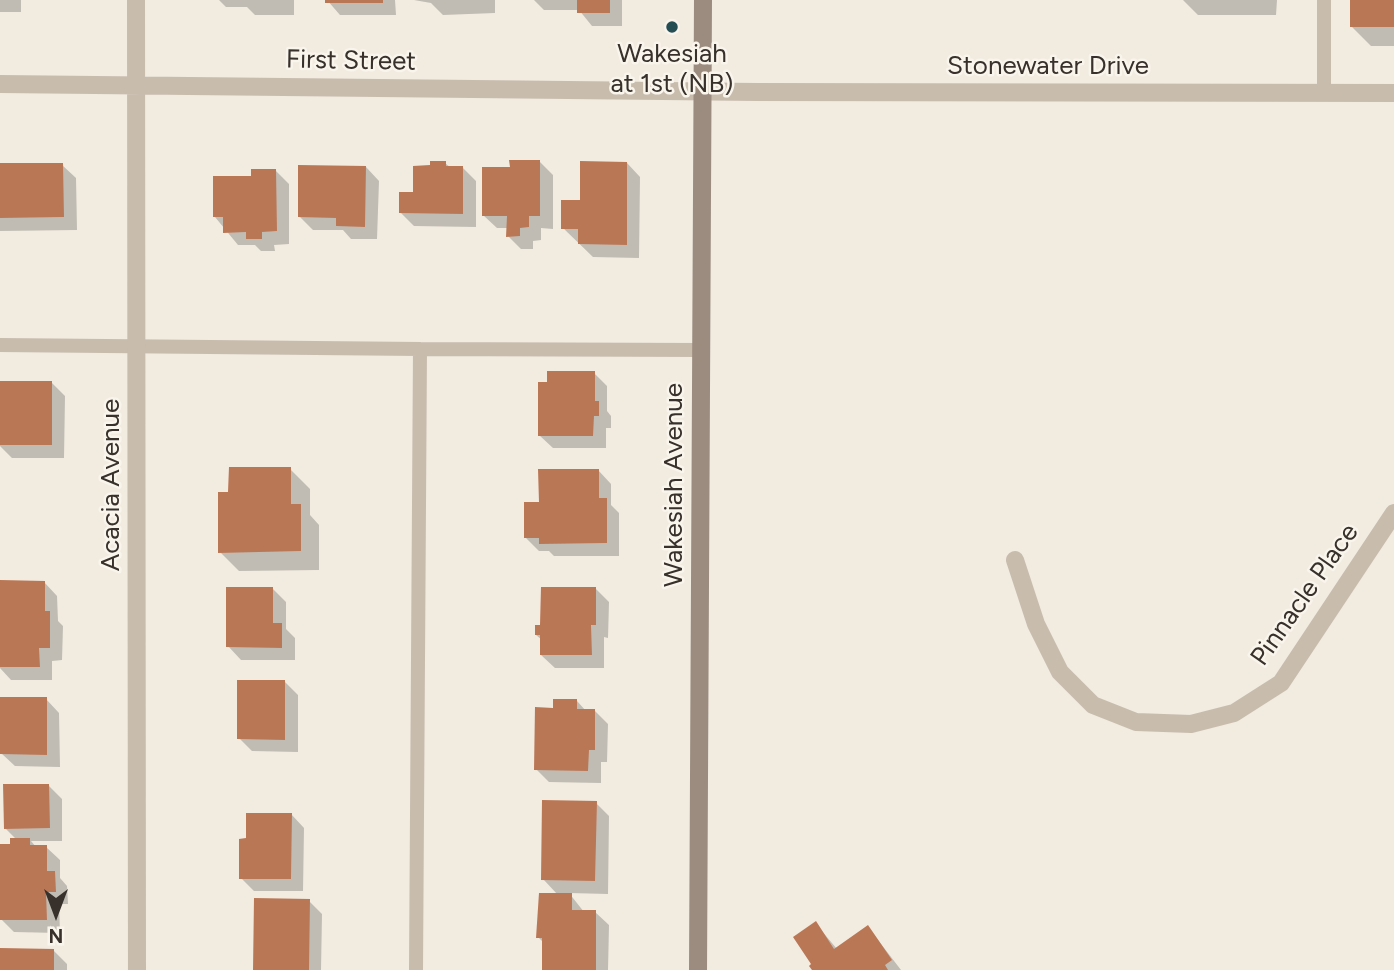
<!DOCTYPE html>
<html>
<head>
<meta charset="utf-8">
<style>
	body { margin:0 }
	#map { position:relative; width:1394px; height:970px; overflow:hidden; background:#f1ebe0; font-family:Figtree,sans-serif }
	canvas { display:block }
	.north { position:absolute; left:21px; top:879px; width:70px; height:70px; -webkit-text-stroke:5px #f9f4ec; paint-order:stroke; rotate:180deg; font-size:19px; font-weight:700; line-height:28px; text-align:center; color:#37302b }
	.north::after { content:''; display:block; margin:auto; width:24px; height:32px; background:#37302b; clip-path:polygon(50% 0,100% 100%,50% 72%,0 100%) }
</style>
</head>
<body>
<div id="map">
<canvas width="1394" height="970"></canvas>
<div class="north">N</div>
</div>
<script>
const ctx = document.querySelector('canvas').getContext('2d');
ctx.lineJoin = 'round';
function fill(path, color) { ctx.fillStyle = color; ctx.fill(path, 'evenodd'); }
const poly = rows => new Path2D(rows.map(r => 'M' + r).join(''));
function stroke(path, color, width, dash) { ctx.strokeStyle = color; ctx.lineWidth = width; ctx.lineCap = dash ? 'butt' : 'round'; ctx.setLineDash(dash || []); ctx.stroke(path); }
function write(font, color, halo, rows, align = 'center') {
  ctx.font = font + ' Figtree,sans-serif'; ctx.lineWidth = 5; ctx.setLineDash([]); ctx.textBaseline = 'middle'; ctx.strokeStyle = halo; ctx.fillStyle = color; for (const [text, x, y, turn = 0] of rows) {
    ctx.save(); ctx.translate(x, y); ctx.rotate((+turn || 0) * Math.PI / 180); ctx.textAlign = isNaN(turn) ? turn : align; if (halo) ctx.strokeText(text, 0, 0); ctx.fillText(text, 0, 0); ctx.restore();
  }
}
const shadow = poly([
	[0,0,21,0,21,12,0,12],
	[219,0,294,0,294,15,255,15,247,7,226,7],
	[327,0,395,0,396,15,340,15],
	[414,0,495,0,495,13,443,15,431,3],
	[534,0,622,0,622,26,592,26,579,10,544,10],
	[1183,0,1277,0,1276,15,1198,15],
	[1352,0,1394,0,1394,46,1371,46,1352,27],
	[540,162,553,175,553,229,541,228,541,240,533,241,533,249,521,249,508,236,508,228,497,228,483,215,511,169],
	[445,163,451,168,463,168,476,181,476,227,414,226,401,213,414,193],
	[627,163,640,177,639,258,593,257,563,228],
	[0,165,62,165,76,178,77,230,0,231],
	[366,167,379,181,377,239,351,239,343,230,313,230,300,217],
	[275,170,289,184,289,244,274,245,275,251,261,251,255,245,238,245,215,217,253,177],
	[594,373,607,386,607,411,611,416,611,428,606,428,606,448,553,448,539,435],
	[0,382,51,382,65,396,64,458,12,458,0,446],
	[290,469,310,489,310,515,319,525,319,570,239,571,220,552,230,494],
	[598,470,611,484,611,505,619,513,619,556,554,556,549,551,539,551,526,538],
	[0,582,44,582,57,596,58,621,63,626,62,660,52,661,52,680,11,680,0,668],
	[595,588,609,602,608,638,604,637,604,668,555,668,541,655,542,640,536,635,542,626],
	[273,589,286,602,286,629,295,638,295,660,241,660,228,646],
	[285,682,298,695,298,752,252,751,239,738],
	[46,699,59,713,60,767,15,766,1,753],
	[577,701,586,711,595,711,608,724,607,762,601,762,601,783,549,782,536,769,554,710],
	[49,786,62,799,62,841,31,841,36,847,46,847,60,860,60,878,67,886,68,904,59,904,60,933,14,932,1,919,11,846,17,840,5,828],
	[596,803,609,816,608,894,569,893,584,912,595,912,609,925,608,970,544,970,544,943,538,937,558,895,543,879],
	[291,814,304,828,303,891,254,891,241,878,248,840],
	[309,901,322,914,321,970,255,970],
	[815,923,837,949,868,927,901,970,815,970],
	[0,950,54,951,67,964,67,970,0,970]
]);
const building = poly([
	[325,0,383,0,383,3,325,3],
	[577,0,610,0,610,13,577,13],
	[1350,0,1394,0,1394,27,1350,27],
	[509,160,540,160,540,216,529,216,529,227,520,228,520,236,506,237,507,216,482,216,482,167,510,167],
	[430,161,446,161,446,166,463,166,463,214,399,213,399,192,413,192,413,166,430,165],
	[580,161,627,162,627,245,578,244,578,229,561,229,561,200,580,200],
	[0,163,63,163,64,217,0,218],
	[298,165,366,166,365,227,336,226,336,218,298,217],
	[251,169,276,169,277,231,262,232,262,239,246,239,246,232,223,233,223,217,213,217,213,176,251,176],
	[547,371,595,371,595,401,599,401,599,416,594,416,593,436,538,436,538,382,547,382],
	[0,381,52,381,52,445,0,445],
	[229,467,291,467,291,504,301,504,301,551,218,553,218,492,228,492],
	[538,469,599,469,599,498,607,498,607,543,539,544,539,538,524,538,524,502,539,502],
	[0,580,45,581,45,611,50,611,50,648,39,648,40,667,0,667],
	[226,587,273,587,273,623,282,623,282,648,226,647],
	[541,587,596,587,596,625,591,625,592,655,540,655,540,635,535,635,535,625,540,625],
	[237,680,285,680,285,740,237,739],
	[0,697,47,697,47,755,0,754],
	[553,699,577,699,577,709,595,709,595,750,589,750,588,771,534,770,535,707,553,708],
	[3,784,49,784,50,828,4,829],
	[542,800,597,801,595,881,541,880],
	[246,813,292,813,291,879,239,879,239,839,246,838],
	[10,838,30,838,30,845,47,845,47,871,55,871,56,892,46,892,47,920,0,920,0,844,10,844],
	[539,893,572,893,572,910,596,910,596,970,542,970,542,938,536,938],
	[254,898,310,899,309,970,253,970],
	[816,921,834,949,868,925,892,960,885,965,888,970,812,970,809,966,811,964,793,937],
	[0,948,54,949,54,970,0,970]
]);
const service = poly([
	[1324,92,1324,0],
	[0,345,420,349,416,970],
	[420,349,701,350]
]);
const minor = poly([
	[136,0,137,970],
	[0,84,757,92,1394,93],
	[1015,560,1036,624,1060,672,1093,705,1136,722,1191,724,1234,713,1281,683,1394,513]
]);
const secondary = poly([
	[698,970,703,0]
]);
const markers = [
	[672,27,7,"#244d54"]
];
const poiNames = [
	["Wakesiah",672,54],
	["at 1st (NB)",672,84]
];
const streetNames = [
	["First Street",351,61,1],
	["Stonewater Drive",1048,66],
	["Acacia Avenue",111,485,-90],
	["Wakesiah Avenue",674,485,-90],
	["Pinnacle Place",1305,595,-55]
];
fill(shadow, '#0003');
fill(building, '#ba7755');
stroke(service, '#c8bcad', 14);
stroke(minor, '#c8bcad', 18);
stroke(secondary, '#9b8c7f', 18);
for (const [x, y, r, color] of markers) { const dot = new Path2D(); dot.arc(x, y, r, 0, 2 * Math.PI); ctx.fillStyle = color; ctx.fill(dot); stroke(dot, '#f9f4ec', 2.5); }
write('26px', '#37302b', '#f9f4ec', poiNames);
write('26px', '#37302b', '#f9f4ec', streetNames);
</script>
</body>
</html>
